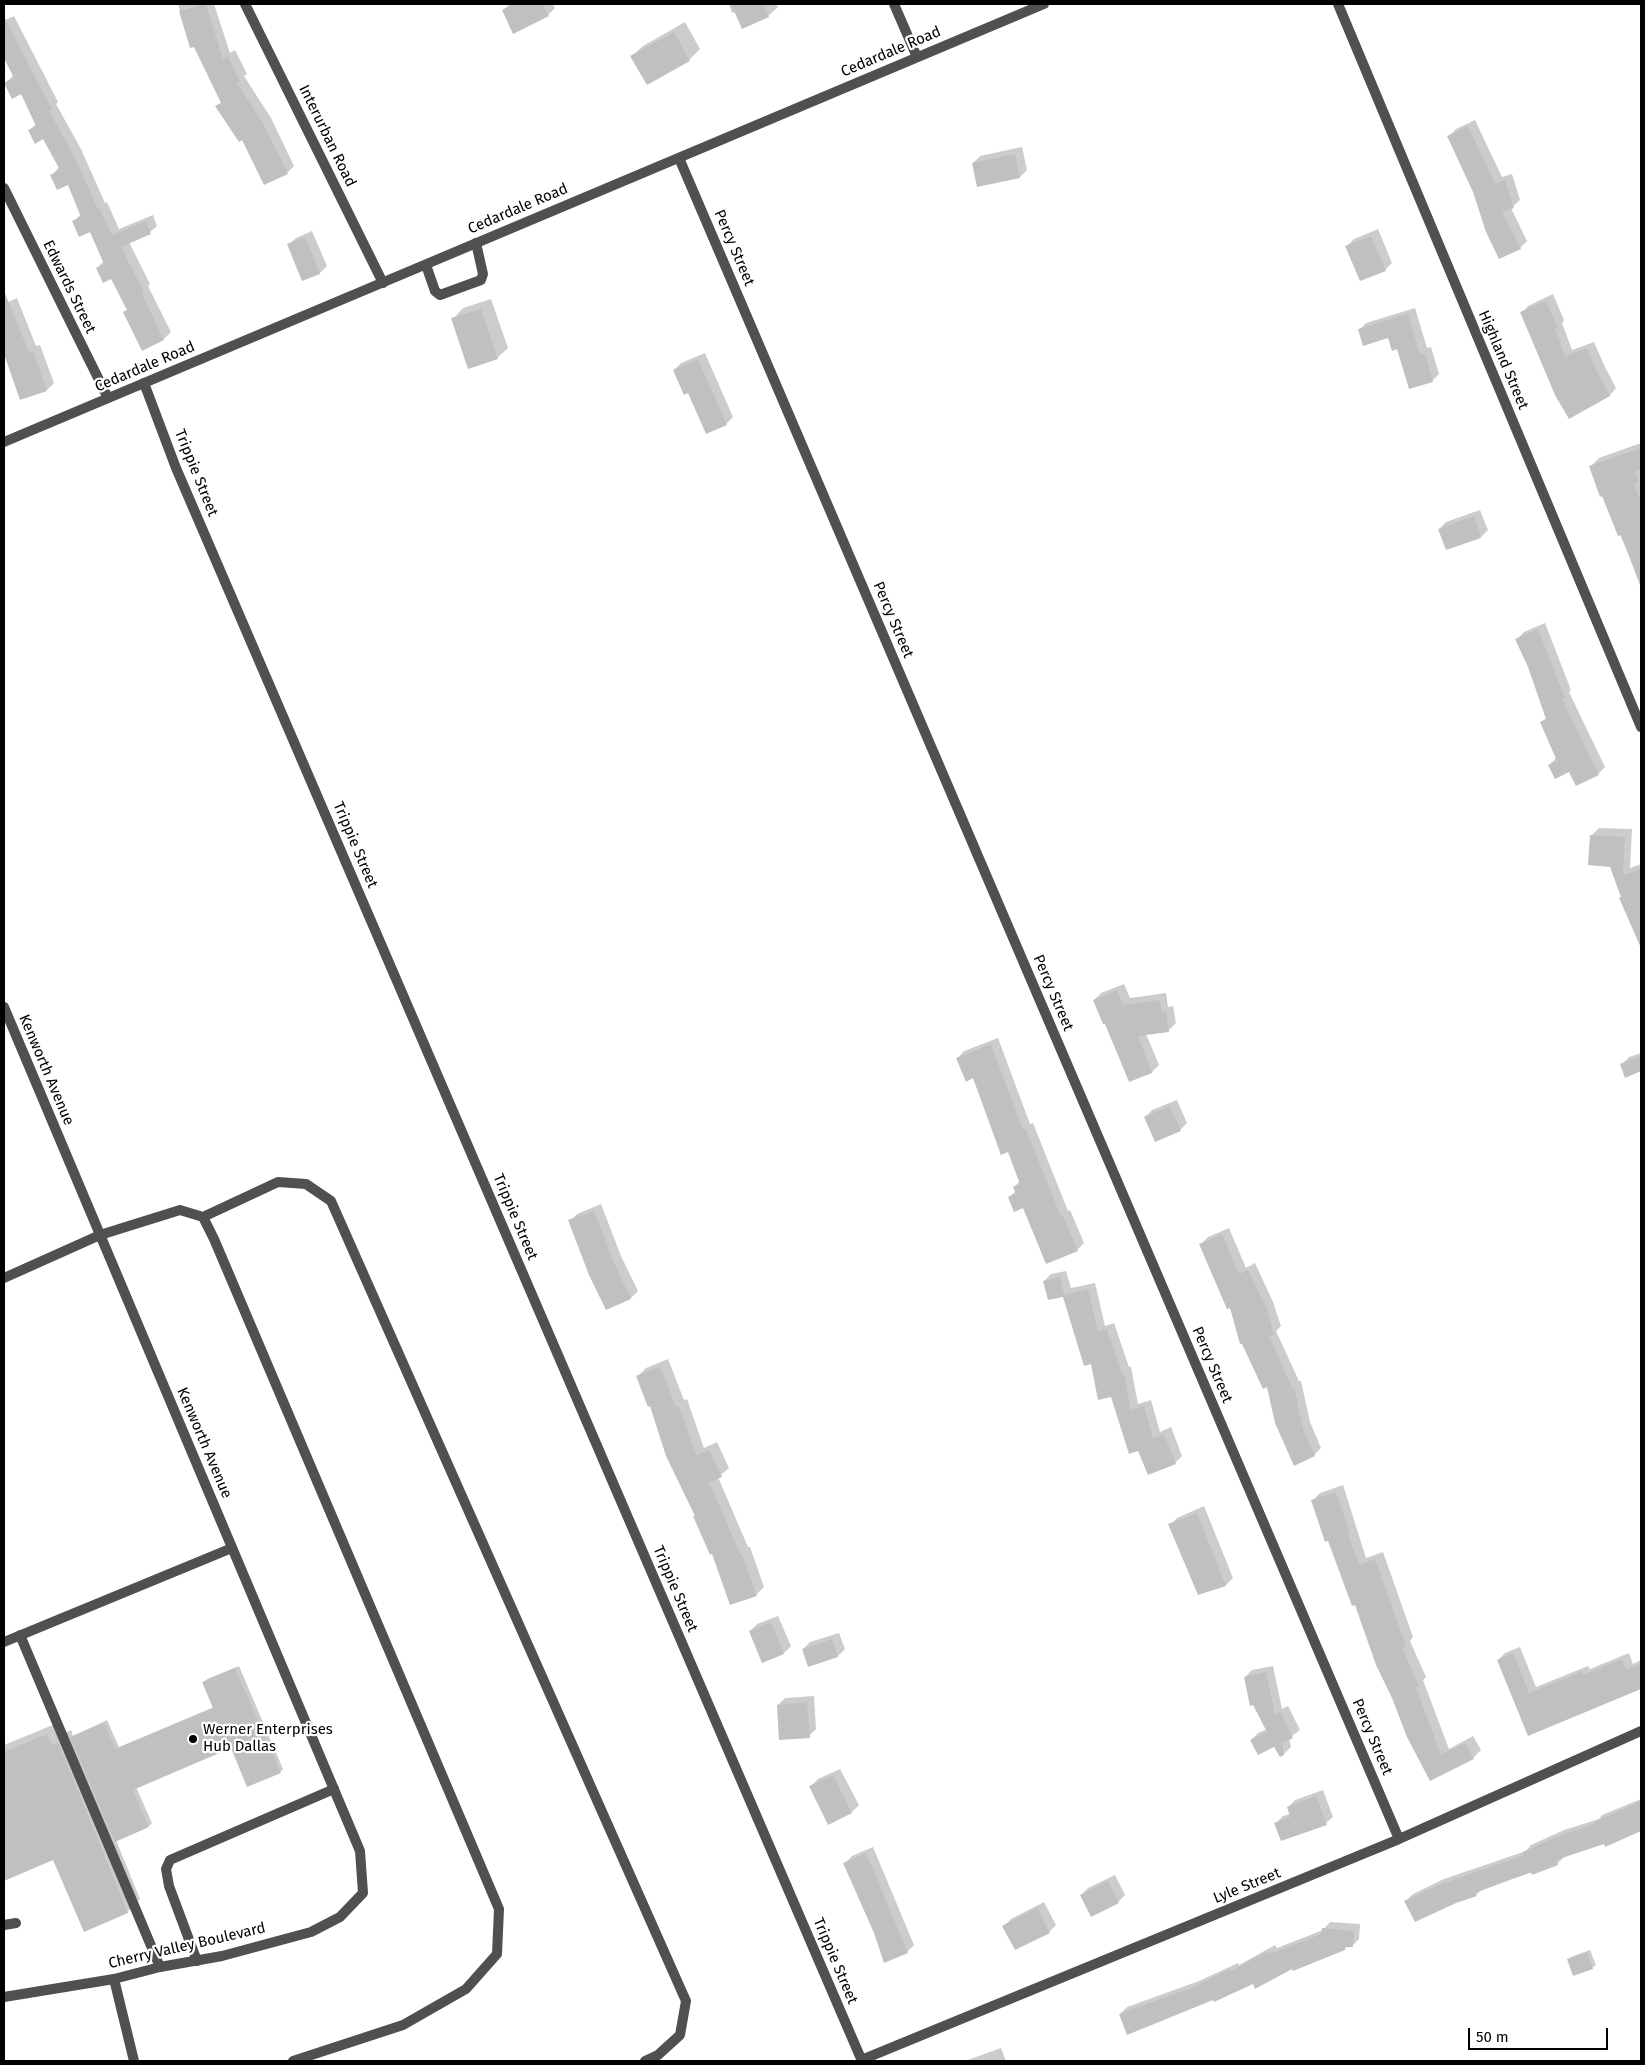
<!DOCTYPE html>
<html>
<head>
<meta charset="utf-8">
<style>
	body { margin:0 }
	#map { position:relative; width:1645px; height:2065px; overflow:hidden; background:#fff; font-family:"Fira Sans",sans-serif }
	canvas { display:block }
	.frame { position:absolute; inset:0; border:5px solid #000; pointer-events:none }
	.scale { position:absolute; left:1468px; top:2028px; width:140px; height:22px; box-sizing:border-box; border:2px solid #000; border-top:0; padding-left:6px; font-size:15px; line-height:18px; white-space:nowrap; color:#000; -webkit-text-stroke:4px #fff; paint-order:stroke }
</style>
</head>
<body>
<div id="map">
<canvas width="1645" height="2065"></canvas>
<div class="frame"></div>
<div class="scale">50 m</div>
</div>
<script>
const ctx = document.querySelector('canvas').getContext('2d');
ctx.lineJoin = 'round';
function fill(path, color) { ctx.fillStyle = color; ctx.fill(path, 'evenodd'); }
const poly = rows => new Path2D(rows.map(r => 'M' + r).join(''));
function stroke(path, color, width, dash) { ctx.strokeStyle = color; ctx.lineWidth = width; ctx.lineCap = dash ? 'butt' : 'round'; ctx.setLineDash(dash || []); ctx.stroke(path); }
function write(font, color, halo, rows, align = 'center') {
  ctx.font = font + ' "Fira Sans",sans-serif'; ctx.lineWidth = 4.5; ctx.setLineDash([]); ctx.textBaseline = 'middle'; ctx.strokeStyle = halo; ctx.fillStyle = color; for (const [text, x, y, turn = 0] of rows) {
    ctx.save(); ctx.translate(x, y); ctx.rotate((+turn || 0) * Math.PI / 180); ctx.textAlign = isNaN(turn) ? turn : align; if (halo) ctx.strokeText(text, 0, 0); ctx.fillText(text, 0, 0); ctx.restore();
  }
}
const shadow = poly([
	[178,4,214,4,230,53,235,50,247,74,244,76,271,118,294,166,287,173,243,138,217,107,222,102,194,46,191,47],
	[510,4,553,4,555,8,548,15,503,10],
	[729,4,776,4,778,7,768,16,736,12,732,13],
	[4,16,5,20,14,16,58,102,56,104,81,149,105,203,107,202,119,229,153,215,157,226,150,232,129,242,150,284,148,286,171,332,164,339,128,309,112,277,97,268,104,261,90,230,74,221,81,214,68,184,52,175,59,167,43,138,30,130,37,123,21,93,5,83,14,75,4,55],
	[685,22,700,49,689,60,632,56,643,46],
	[1475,120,1502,177,1512,174,1520,200,1511,208,1527,241,1520,248,1475,191,1449,136,1456,129],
	[1022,147,1027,170,1020,177,978,185,973,163,980,156],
	[1378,229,1392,263,1385,270,1347,246,1354,239],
	[312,231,327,266,320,273,303,279,289,244,296,238],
	[4,293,8,302,17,298,36,346,40,345,54,383,47,390,4,353],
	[1553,294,1564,320,1562,323,1572,350,1594,342,1604,365,1616,388,1610,395,1569,418,1522,313,1528,306],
	[491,299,508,348,497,358,453,319,463,308],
	[1415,308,1427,348,1431,347,1439,374,1432,381,1389,337,1359,330,1366,323],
	[705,353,733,417,726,424,689,392,674,370,681,363],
	[1641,443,1641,576,1640,572,1637,573,1590,467,1599,458],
	[1480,510,1488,530,1481,537,1446,549,1439,529,1446,522],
	[1545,623,1571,690,1569,692,1605,767,1598,774,1577,784,1570,771,1549,765,1556,758,1541,723,1547,717,1529,666,1517,639,1524,632],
	[1599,828,1632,829,1630,868,1641,864,1641,945,1620,898,1622,896,1611,865,1591,836],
	[1124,984,1130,998,1166,993,1168,1007,1173,1006,1176,1023,1169,1030,1146,1034,1159,1065,1152,1072,1130,1081,1106,1022,1094,1000,1101,993],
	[998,1038,1030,1124,1033,1123,1068,1211,1070,1210,1084,1243,1077,1250,1009,1197,1016,1191,1014,1187,1020,1181,1009,1150,974,1077,958,1058,964,1051],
	[1641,1053,1641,1070,1626,1076,1622,1064,1629,1057],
	[1177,1100,1187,1123,1180,1130,1145,1117,1152,1110],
	[601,1204,621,1256,638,1291,631,1298,607,1309,570,1221,577,1214],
	[1229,1228,1246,1268,1255,1263,1273,1302,1281,1326,1276,1331,1299,1381,1301,1381,1310,1422,1321,1448,1314,1455,1268,1385,1201,1244,1208,1237],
	[1066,1271,1071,1288,1095,1283,1105,1326,1114,1323,1129,1367,1131,1367,1138,1404,1151,1400,1160,1432,1171,1427,1182,1456,1175,1463,1112,1396,1092,1362,1064,1295,1044,1281,1051,1274],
	[668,1359,684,1400,687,1399,704,1448,717,1442,729,1468,718,1477,748,1547,750,1547,764,1587,756,1595,713,1552,638,1376,646,1368],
	[1343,1485,1366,1558,1383,1552,1413,1637,1410,1641,1426,1677,1423,1680,1449,1749,1473,1736,1481,1750,1473,1758,1430,1780,1312,1501,1320,1493],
	[1204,1506,1233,1578,1226,1585,1199,1593,1170,1525,1177,1518],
	[778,1616,791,1646,784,1653,750,1631,757,1624],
	[839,1633,845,1649,838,1656,809,1665,803,1649,810,1642],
	[1520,1647,1536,1687,1588,1666,1590,1669,1629,1653,1633,1664,1641,1660,1641,1684,1529,1734,1498,1660,1505,1653],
	[239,1666,283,1769,280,1772,231,1747,136,1787,152,1823,149,1826,116,1840,140,1899,127,1912,53,1858,4,1880,4,1745,60,1722,65,1733,71,1730,73,1736,107,1720,119,1747,214,1707,204,1682,207,1679],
	[1273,1666,1282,1709,1288,1706,1300,1730,1289,1738,1291,1747,1284,1754,1275,1745,1251,1740,1258,1733,1267,1729,1245,1677,1252,1670],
	[814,1696,816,1729,809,1736,778,1705,785,1698],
	[840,1769,859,1805,852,1812,829,1823,811,1786,818,1779],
	[1323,1790,1333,1817,1326,1823,1276,1823,1283,1816,1290,1814,1288,1807,1295,1800],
	[1641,1799,1641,1829,1606,1845,1605,1843,1565,1856,1557,1864,1482,1889,1476,1895,1406,1901,1413,1894,1444,1879,1526,1851,1531,1845,1564,1830,1599,1819,1602,1815],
	[873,1847,914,1945,907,1952,875,1933,845,1863,852,1856],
	[1115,1875,1125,1895,1118,1902,1081,1895,1088,1888],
	[1044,1902,1056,1925,1049,1932,1004,1926,1011,1919],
	[1330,1922,1360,1924,1359,1939,1352,1946,1348,1946,1344,1949,1293,1967,1213,1998,1120,2014,1127,2007,1199,1981,1238,1963,1239,1965,1275,1945,1277,1948,1323,1930],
	[1590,1950,1596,1965,1592,1968,1568,1960,1571,1957],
	[1001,2048,1006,2061,965,2061]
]);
const building = poly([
	[206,4,223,59,228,56,240,82,237,83,264,125,288,174,264,185,242,140,239,142,215,106,221,103,194,47,190,48,179,11],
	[514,4,542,4,549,16,513,34,502,10],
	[731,4,763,4,769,17,742,29],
	[4,16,52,110,49,111,74,156,98,209,100,209,112,235,146,221,151,234,121,247,144,292,142,294,164,340,142,351,123,312,127,310,111,279,103,283,96,268,104,264,90,232,79,237,72,221,81,217,68,185,57,190,50,175,60,170,43,139,35,144,28,130,36,126,21,94,12,99,4,83,14,78,4,58],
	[674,32,690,61,647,85,630,56],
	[1468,126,1495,183,1505,180,1514,208,1502,212,1521,249,1499,259,1486,232,1473,192,1447,136],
	[1015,154,1020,178,977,187,972,163],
	[1371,236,1386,271,1360,281,1345,246],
	[305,237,320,274,302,281,287,244],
	[4,291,29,352,33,351,47,391,20,400,4,354],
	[1546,301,1558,328,1555,329,1565,356,1587,348,1597,372,1610,396,1569,419,1555,395,1520,312],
	[481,309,498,359,468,369,451,318],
	[1408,314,1420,355,1425,353,1433,382,1409,389,1397,349,1392,351,1388,338,1363,346,1358,329],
	[698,359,727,425,706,434,688,393,684,395,673,370],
	[1641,448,1641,469,1635,471,1639,482,1634,484,1641,502,1640,585,1621,535,1618,536,1602,496,1600,497,1589,466],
	[1474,516,1481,538,1446,550,1438,529],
	[1538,629,1565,698,1562,699,1599,775,1576,786,1569,772,1555,779,1548,765,1557,761,1540,722,1546,719,1528,667,1515,639],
	[1590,835,1625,837,1623,875,1641,869,1641,948,1619,898,1621,897,1610,867,1588,865],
	[1117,990,1123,1005,1160,1000,1162,1013,1166,1012,1169,1032,1138,1036,1152,1073,1129,1082,1105,1024,1103,1024,1093,1000],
	[991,1044,1023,1130,1026,1129,1061,1217,1063,1216,1078,1251,1046,1264,1023,1208,1014,1212,1008,1197,1016,1194,1013,1187,1020,1184,1008,1152,1001,1155,973,1078,966,1082,956,1058],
	[1641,1056,1641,1071,1625,1078,1620,1064],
	[1170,1106,1181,1131,1155,1142,1144,1117],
	[594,1211,614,1263,631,1299,606,1310,589,1275,568,1220],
	[1222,1234,1239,1274,1248,1270,1267,1309,1274,1335,1269,1336,1292,1388,1294,1387,1303,1429,1315,1456,1294,1466,1275,1423,1267,1387,1263,1389,1242,1344,1240,1344,1230,1308,1227,1309,1199,1244],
	[1060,1277,1064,1295,1088,1289,1098,1332,1107,1329,1122,1374,1124,1373,1131,1410,1144,1406,1153,1438,1164,1434,1176,1464,1148,1475,1138,1451,1129,1454,1111,1397,1098,1400,1091,1364,1084,1366,1063,1297,1048,1300,1043,1281],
	[660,1366,676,1407,679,1406,696,1455,709,1450,722,1477,709,1482,740,1554,742,1554,757,1596,730,1605,712,1554,710,1555,693,1516,695,1516,666,1456,650,1406,648,1407,636,1376],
	[1336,1492,1350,1534,1348,1534,1359,1565,1375,1559,1406,1646,1402,1648,1419,1686,1416,1688,1441,1755,1465,1743,1474,1759,1430,1781,1407,1737,1392,1698,1376,1665,1355,1605,1352,1606,1328,1541,1325,1542,1311,1500],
	[1197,1513,1226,1586,1198,1595,1168,1524],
	[771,1622,784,1654,762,1663,749,1631],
	[832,1639,838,1657,808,1667,802,1649],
	[1513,1653,1529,1693,1581,1672,1583,1675,1622,1659,1626,1670,1641,1664,1641,1689,1528,1736,1497,1660],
	[235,1668,281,1773,247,1787,231,1748,133,1790,149,1827,115,1842,70,1737,104,1723,116,1749,213,1708,202,1682],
	[1266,1672,1275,1715,1281,1712,1293,1738,1282,1743,1284,1755,1280,1757,1274,1747,1258,1755,1250,1740,1267,1732,1253,1705,1250,1706,1244,1677],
	[807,1702,810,1738,779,1740,777,1705],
	[47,1734,52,1745,58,1742,128,1913,84,1932,53,1860,4,1881,4,1752],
	[833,1775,852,1813,828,1825,809,1786],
	[1316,1796,1327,1825,1281,1841,1274,1823,1290,1817,1287,1807],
	[1641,1801,1641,1831,1605,1847,1604,1844,1556,1860,1558,1865,1532,1875,1531,1872,1475,1893,1477,1896,1456,1903,1415,1922,1404,1901,1436,1886,1524,1855,1523,1852,1556,1837,1595,1824,1594,1822],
	[866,1853,908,1953,884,1963,874,1933,843,1863],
	[1108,1881,1119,1903,1091,1917,1080,1895],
	[1037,1908,1050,1933,1015,1950,1002,1926],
	[1322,1928,1354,1931,1353,1947,1345,1947,1345,1950,1293,1971,1292,1969,1255,1989,1253,1984,1214,2002,1213,2000,1127,2035,1119,2014,1191,1988,1230,1969,1231,1971,1268,1951,1270,1954,1321,1934],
	[1587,1952,1593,1969,1573,1976,1567,1959]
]);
const service = poly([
	[426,265,435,291,440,295,481,280,483,274,476,243],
	[203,1217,278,1182,306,1184,331,1201,686,2001,680,2035,658,2055,645,2061],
	[100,1235,180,1210,203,1217,214,1239,499,1909,497,1954,466,1989,403,2025,293,2061],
	[20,1635,160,1967],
	[4,1642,232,1548],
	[4,1925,16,1923],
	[197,1961,169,1886,166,1869,170,1860,334,1789],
	[114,1979,134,2061]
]);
const minor = poly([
	[245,4,383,283],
	[894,4,917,57],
	[1338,4,1641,727],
	[679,158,1399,1839],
	[4,188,108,398],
	[144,383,176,468,862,2061],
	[4,1007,360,1851,363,1893,340,1917,311,1932,222,1956,160,1967,114,1979,4,1997],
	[4,1278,100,1235],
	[861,2060,1399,1839,1641,1731]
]);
const tertiary = poly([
	[4,442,1044,4]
]);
const markers = [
	[193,1739,5,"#000"]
];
const streetNames = [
	["Cedardale Road",891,52,-23],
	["Interurban Road",327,136,64],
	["Cedardale Road",518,209,-23],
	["Percy Street",734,248,67],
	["Edwards Street",69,287,64],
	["Highland Street",1503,360,67],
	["Cedardale Road",145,367,-23],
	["Trippie Street",196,473,68],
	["Percy Street",893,620,67],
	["Trippie Street",355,845,67],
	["Percy Street",1053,993,67],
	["Kenworth Avenue",46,1070,67],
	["Trippie Street",515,1217,67],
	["Percy Street",1212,1365,67],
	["Kenworth Avenue",204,1443,67],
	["Trippie Street",675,1589,67],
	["Percy Street",1372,1737,67],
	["Lyle Street",1247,1886,-22],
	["Cherry Valley Boulevard",187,1946,-13],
	["Trippie Street",835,1961,67]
];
const poiNames = [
	["Werner Enterprises",203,1730],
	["Hub Dallas",203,1747]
];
fill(shadow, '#0003');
fill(building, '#c0c0c0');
stroke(service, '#505050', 10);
stroke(minor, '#505050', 10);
stroke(tertiary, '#505050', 10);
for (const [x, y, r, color] of markers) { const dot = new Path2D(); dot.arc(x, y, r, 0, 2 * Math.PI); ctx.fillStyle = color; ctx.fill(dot); stroke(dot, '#fff', 2); }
write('15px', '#000', '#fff', streetNames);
write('15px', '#000', '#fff', poiNames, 'left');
</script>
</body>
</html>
